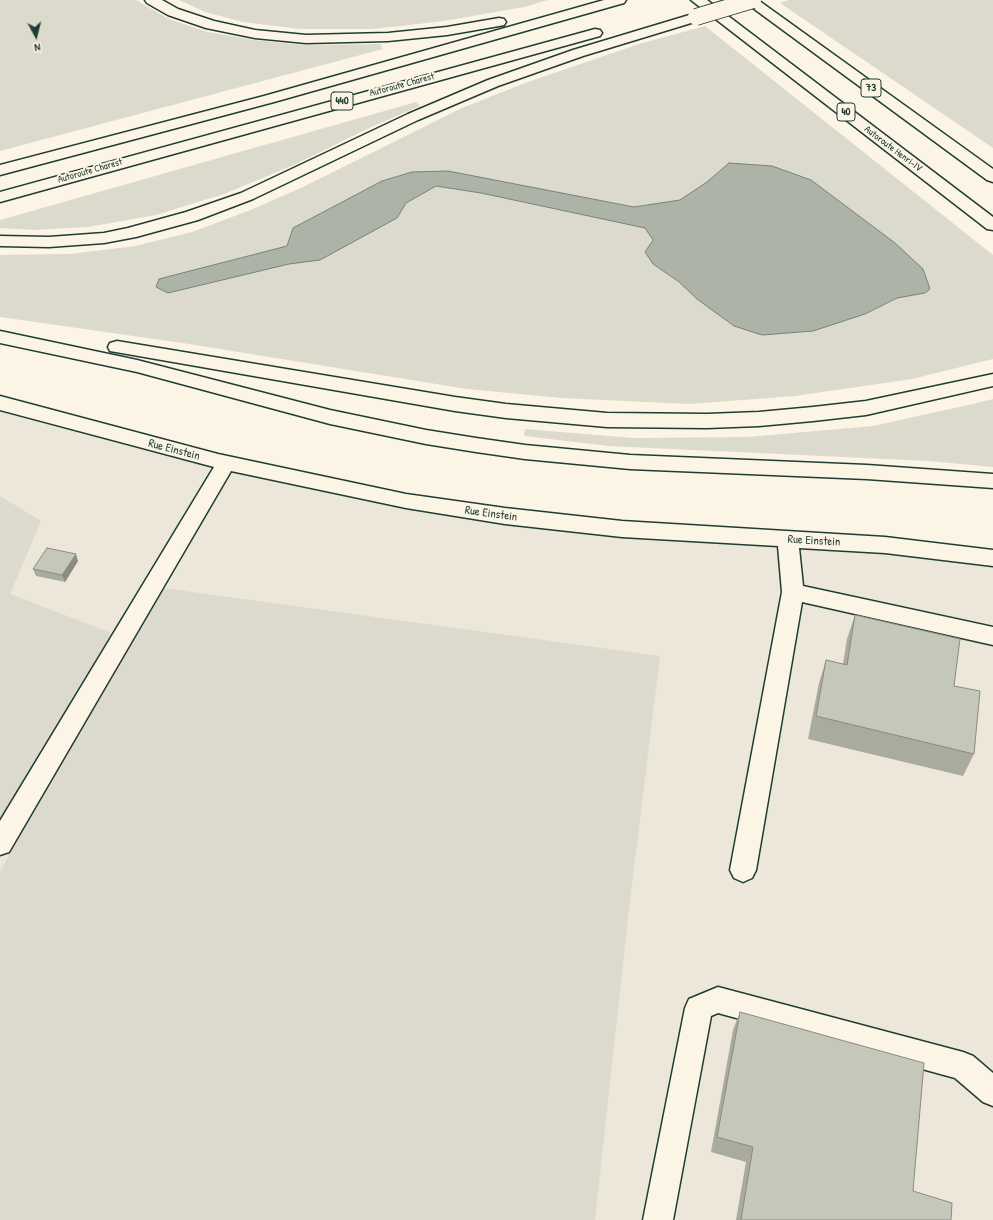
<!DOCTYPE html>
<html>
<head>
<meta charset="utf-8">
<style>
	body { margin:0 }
	#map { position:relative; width:993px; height:1220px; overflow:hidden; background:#fcf5e5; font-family:"Patrick Hand",sans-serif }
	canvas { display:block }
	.north { position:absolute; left:16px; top:16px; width:40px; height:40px; -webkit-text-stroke:3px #fcf5e5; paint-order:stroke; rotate:173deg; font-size:11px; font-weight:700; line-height:16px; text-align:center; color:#1f3d34 }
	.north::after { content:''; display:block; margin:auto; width:14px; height:18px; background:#1f3d34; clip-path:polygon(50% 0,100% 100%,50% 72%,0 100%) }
</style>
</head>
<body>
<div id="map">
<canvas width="993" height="1220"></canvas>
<div class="north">N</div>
</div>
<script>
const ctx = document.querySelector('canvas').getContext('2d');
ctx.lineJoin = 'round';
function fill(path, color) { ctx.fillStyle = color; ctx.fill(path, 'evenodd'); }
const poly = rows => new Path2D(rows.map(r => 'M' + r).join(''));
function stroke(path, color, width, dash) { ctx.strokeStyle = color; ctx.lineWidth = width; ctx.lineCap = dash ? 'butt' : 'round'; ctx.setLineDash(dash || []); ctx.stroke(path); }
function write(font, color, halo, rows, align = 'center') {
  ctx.font = font + ' "Patrick Hand",sans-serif'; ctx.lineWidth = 4; ctx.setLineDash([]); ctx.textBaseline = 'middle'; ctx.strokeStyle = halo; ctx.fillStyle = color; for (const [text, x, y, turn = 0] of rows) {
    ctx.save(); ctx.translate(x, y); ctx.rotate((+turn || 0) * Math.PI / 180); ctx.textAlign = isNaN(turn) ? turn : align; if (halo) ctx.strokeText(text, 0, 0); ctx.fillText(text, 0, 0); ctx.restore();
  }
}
const built = poly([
	[0,403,406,501,993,558,993,1220,0,1220]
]);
const green = poly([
	[0,0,136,0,169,19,208,32,254,40,304,45,380,44,383,49,0,151],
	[179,0,548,0,524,7,444,21,373,29,300,29,243,22,205,12],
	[789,0,993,0,993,148,780,3],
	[705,26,993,255,993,359,912,379,795,396,689,404,561,398,467,389,189,344,0,317,0,255,70,254,135,246,192,232,248,211,301,188,462,108,525,83,639,44],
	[416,102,420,106,369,128,294,165,224,194,156,215,88,227,34,230,0,228,0,220],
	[993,399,993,467,929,461,608,446,524,436,525,429,633,438,748,437,873,426,973,404],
	[0,496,41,521,10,594,132,641,163,588,660,656,629,909,595,1220,0,1220,0,872,9,855,0,847]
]);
const water = poly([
	[729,163,772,166,811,180,895,243,923,269,930,289,925,293,897,298,865,314,813,331,762,335,734,326,697,299,678,281,653,264,645,252,653,240,645,228,481,193,436,186,406,203,397,218,320,260,289,264,168,293,156,287,159,279,287,246,293,228,382,181,412,172,448,171,634,207,680,200,707,182,729,163]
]);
const minor = poly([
	[0,396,218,454,406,494,505,508,622,521,885,537,993,550,993,566,885,553,799,548,803,586,993,627,993,645,802,602,756,870,752,878,743,882,734,878,730,870,782,592,778,546,622,537,505,524,406,508,231,471,9,852,0,855,0,821,214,467,0,410,0,396],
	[718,987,963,1052,973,1056,993,1073,993,1106,983,1102,955,1078,718,1013,711,1016,673,1220,643,1220,685,1008,689,999,718,987]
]);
const highway = poly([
	[145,0,162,0,178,9,214,21,255,30,306,35,388,33,447,27,499,18,504,19,506,22,504,25,499,26,447,35,388,41,306,43,255,38,206,28,168,15,147,3,145,0],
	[604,0,626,0,624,3,274,102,0,175,0,165,264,96,604,0],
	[691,0,707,0,993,217,993,230,987,229,691,0],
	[742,0,758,0,993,169,993,182,987,180,742,0],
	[696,13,701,14,703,17,701,20,583,56,498,86,418,120,253,199,198,220,136,237,104,243,49,247,0,246,0,236,49,237,104,233,128,228,186,212,241,193,408,114,488,80,573,50,696,13],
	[595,29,600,30,602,33,600,36,0,202,0,192,595,29],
	[0,331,137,360,330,410,426,430,476,438,525,445,630,455,867,465,993,474,993,488,867,479,630,469,525,459,476,452,426,444,330,424,137,372,0,343,0,331],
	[117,341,455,397,506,404,607,413,707,414,759,412,813,407,866,401,993,374,993,386,866,415,813,421,759,426,707,428,607,427,506,418,455,411,110,351,108,347,110,343,117,341]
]);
const highwayBridge = poly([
	[696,17,753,0]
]);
const wall = poly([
	[78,561,65,582,36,576,33,569],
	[855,615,954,686,974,754,963,776,808,739,819,683,826,660,843,664,847,639],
	[740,1012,913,1191,951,1220,736,1220,746,1162,711,1152,733,1030]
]);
const shadedWall = poly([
	[76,554,78,561,65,582,62,575]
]);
const building = poly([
	[47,548,76,554,62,575,33,569,47,548],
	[855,615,960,639,954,686,980,691,974,754,816,716,826,660,847,665,855,615],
	[740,1012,924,1063,913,1191,952,1203,951,1220,741,1220,753,1147,717,1137,740,1012]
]);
const farStreetnames = [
	["Autoroute Charest",402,85,-15],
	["Autoroute Henri-IV",893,149,37],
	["Autoroute Charest",90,171,-16]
];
const shields = [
	[871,88,20],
	[342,101,22],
	[846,112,18]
];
const shieldNames = [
	["73",871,88],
	["440",342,101],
	["40",846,112]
];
const streetNames = [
	["Rue Einstein",174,450,15],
	["Rue Einstein",491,514,8],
	["Rue Einstein",814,541,3]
];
fill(built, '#ece7d8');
fill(green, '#dcdacc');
fill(water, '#aeb3a7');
stroke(water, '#758479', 1);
stroke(minor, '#1f3d34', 3);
stroke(highway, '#1f3d34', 3);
fill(minor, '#fcf5e5');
fill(highway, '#fcf5e5');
stroke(highwayBridge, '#1f3d34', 18, []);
stroke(highwayBridge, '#fcf5e5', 16);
fill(wall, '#a9ab9f');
fill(shadedWall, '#8a8b82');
fill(building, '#c5c7b9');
stroke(building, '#8a8b82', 1);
write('10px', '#1f3d34', '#fcf5e5', farStreetnames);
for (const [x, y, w] of shields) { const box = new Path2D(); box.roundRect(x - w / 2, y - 9, w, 18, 3); ctx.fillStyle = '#fcf5e5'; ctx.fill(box); stroke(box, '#1f3d34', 1); }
write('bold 11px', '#1f3d34', null, shieldNames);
write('12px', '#1f3d34', '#fcf5e5', streetNames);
</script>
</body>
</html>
